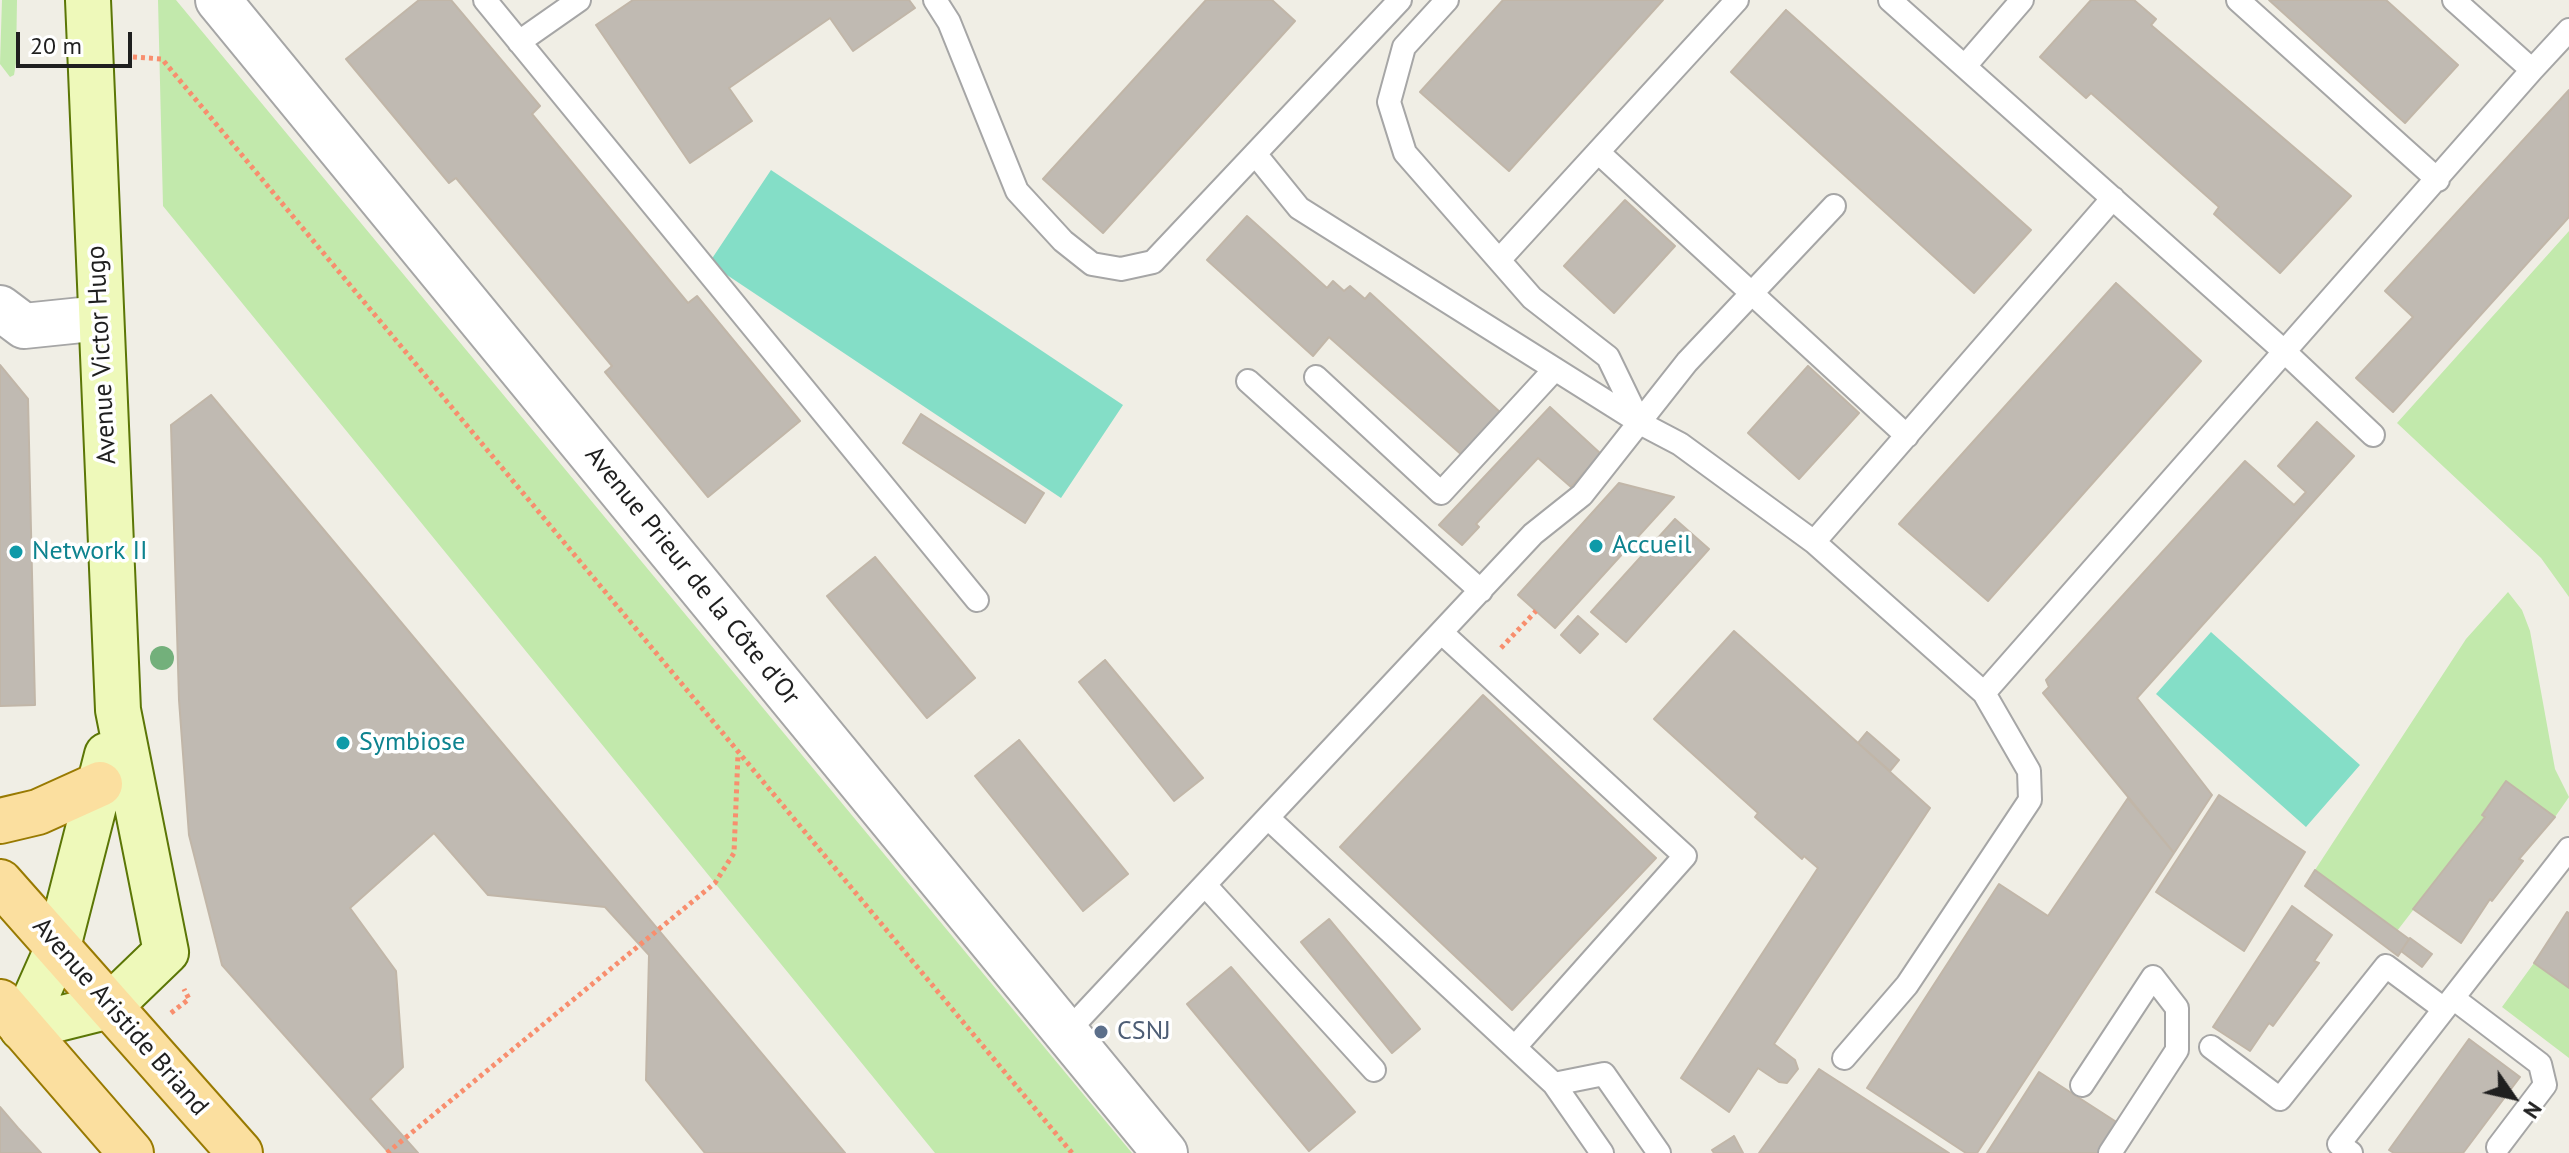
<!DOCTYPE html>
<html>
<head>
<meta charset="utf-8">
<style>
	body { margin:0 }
	#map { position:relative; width:2569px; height:1153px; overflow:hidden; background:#f0eee5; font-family:"PT Sans",sans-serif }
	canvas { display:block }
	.north { position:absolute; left:2473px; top:1057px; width:80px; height:80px; -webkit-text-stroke:6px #fff; paint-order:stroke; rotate:124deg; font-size:22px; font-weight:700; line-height:32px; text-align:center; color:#1f1f1f }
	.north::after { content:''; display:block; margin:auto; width:28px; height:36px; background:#1f1f1f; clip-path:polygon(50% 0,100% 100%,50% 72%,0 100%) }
	.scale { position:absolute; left:16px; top:32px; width:116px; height:36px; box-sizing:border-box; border:4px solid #1f1f1f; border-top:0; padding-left:10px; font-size:24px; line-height:28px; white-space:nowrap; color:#1f1f1f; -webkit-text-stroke:6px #fff; paint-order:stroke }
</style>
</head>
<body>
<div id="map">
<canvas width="2569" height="1153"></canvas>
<div class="north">N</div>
<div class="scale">20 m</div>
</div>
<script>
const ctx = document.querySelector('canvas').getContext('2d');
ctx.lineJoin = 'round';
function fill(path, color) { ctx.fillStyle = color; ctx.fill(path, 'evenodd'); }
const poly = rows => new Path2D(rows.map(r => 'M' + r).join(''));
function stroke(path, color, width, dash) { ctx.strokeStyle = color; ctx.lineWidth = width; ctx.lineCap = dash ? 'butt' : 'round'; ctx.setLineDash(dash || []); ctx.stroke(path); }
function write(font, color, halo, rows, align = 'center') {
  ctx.font = font + ' "PT Sans",sans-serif'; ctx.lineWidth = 7; ctx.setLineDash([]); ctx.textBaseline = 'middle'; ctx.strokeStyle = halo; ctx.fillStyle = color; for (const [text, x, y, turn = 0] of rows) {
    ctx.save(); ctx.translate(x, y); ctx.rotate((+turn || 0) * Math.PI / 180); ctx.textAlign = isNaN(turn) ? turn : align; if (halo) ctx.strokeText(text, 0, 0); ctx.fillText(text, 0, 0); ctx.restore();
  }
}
const grass = poly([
	[2,0,17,0,16,63,14,75,10,77,0,64],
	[158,0,176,0,1132,1153,935,1153,163,206],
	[2569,231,2569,597,2541,558,2397,423],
	[2508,592,2522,610,2530,631,2555,769,2569,797,2555,817,2506,781,2482,814,2485,817,2397,931,2315,870,2466,639],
	[2534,963,2569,988,2569,1058,2502,1007]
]);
const pitch = poly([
	[771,170,1123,405,1061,498,709,263],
	[2211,632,2360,765,2306,827,2156,694]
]);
const building = poly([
	[419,0,451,0,540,106,532,114,688,303,697,296,800,421,708,497,605,372,612,366,456,178,449,183,346,59,419,0],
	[633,0,909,0,915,8,853,51,830,18,729,88,752,121,690,163,596,25,633,0],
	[1206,0,1272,0,1295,21,1103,233,1043,179,1206,0],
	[1503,0,1663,0,1509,171,1420,92,1503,0],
	[2091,0,2134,0,2156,19,2151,25,2351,196,2280,273,2214,214,2219,207,2091,93,2086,98,2040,57,2091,0],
	[2269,0,2386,0,2458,65,2405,123,2269,0],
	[1786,10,2031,230,1974,293,1731,72,1786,10],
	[2569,90,2569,217,2393,412,2356,378,2413,317,2385,291,2569,90],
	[1625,200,1675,246,1614,313,1564,266,1625,200],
	[1247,216,1327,288,1333,281,1344,291,1350,286,1365,299,1370,293,1502,414,1463,456,1329,337,1313,356,1207,260,1247,216],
	[2116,283,2201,361,1988,601,1899,524,2116,283],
	[0,365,28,399,35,705,0,706,0,365],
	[1808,366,1859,413,1799,479,1748,433,1808,366],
	[211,395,845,1153,705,1153,646,1080,649,955,605,907,488,895,434,833,350,908,396,971,403,1067,370,1099,418,1153,389,1153,222,965,189,835,179,700,171,425,211,395],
	[1550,407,1601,454,1571,487,1538,458,1476,524,1479,527,1462,545,1439,525,1550,407],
	[921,414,1044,493,1025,523,903,443,921,414],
	[2317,422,2354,456,2137,698,2212,795,2174,853,2043,693,2049,687,2046,680,2245,461,2294,505,2306,492,2278,466,2317,422],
	[1619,483,1674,497,1555,628,1518,595,1619,483],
	[1675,519,1709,549,1626,642,1591,612,1675,519],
	[875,557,975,678,927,718,827,596,875,557],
	[1578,616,1598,634,1580,653,1561,635,1578,616],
	[1734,631,1930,808,1774,1044,1795,1060,1798,1069,1787,1083,1779,1082,1758,1068,1729,1112,1681,1078,1818,868,1804,856,1802,859,1755,817,1758,813,1654,719,1734,631],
	[1105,660,1203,778,1174,801,1079,682,1105,660],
	[1483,695,1656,858,1512,1010,1340,847,1483,695],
	[1867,732,1899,760,1890,771,1858,743,1867,732],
	[1019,740,1128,874,1083,911,975,776,1019,740],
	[2506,781,2555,817,2519,859,2523,861,2492,901,2490,899,2461,943,2413,909,2485,817,2482,815,2506,781],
	[2219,795,2305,852,2244,951,2156,892,2219,795],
	[2128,798,2174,853,1977,1153,1966,1153,1867,1088,1999,884,2048,916,2128,798],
	[2315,870,2409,939,2398,956,2305,886,2315,870],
	[2292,906,2332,935,2314,961,2319,963,2273,1026,2269,1023,2250,1051,2213,1027,2292,906],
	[2567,912,2569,913,2569,988,2534,963,2567,912],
	[1329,919,1420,1029,1392,1053,1301,942,1329,919],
	[2410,938,2432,954,2422,967,2401,951,2410,938],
	[1231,967,1355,1112,1309,1151,1187,1004,1231,967],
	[2469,1039,2520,1077,2463,1153,2394,1153,2389,1150,2469,1039],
	[1819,1069,1949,1153,1759,1153,1819,1069],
	[2039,1072,2118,1123,2098,1153,1987,1153,2039,1072],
	[0,1107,18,1128,41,1153,0,1153,0,1107],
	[1734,1136,1743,1153,1714,1153,1712,1150,1734,1136]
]);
const path = poly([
	[133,57,162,59,1072,1153],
	[1501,648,1536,611],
	[171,1013,189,999,184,989],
	[387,1153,715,883,734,853,738,754]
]);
const lane = poly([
	[485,0,977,600],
	[935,0,949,22,1017,191,1063,241,1092,264,1121,269,1153,262,1400,0],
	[1447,0,1404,47,1389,102,1405,153,1532,298,1608,357,1640,423,1680,444,1814,542,1984,693,2532,70,2454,0],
	[1890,0,2286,353,2373,435],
	[2238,0,2438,180],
	[519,42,579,0],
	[1965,66,2022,0],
	[2532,70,2569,30],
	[1599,153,1907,436],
	[1256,155,1299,208,1639,422],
	[1500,259,1737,0],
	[1316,377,1441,493,1555,369],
	[1248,381,1481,591],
	[1814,542,2113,198],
	[1442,633,1685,856,1515,1047],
	[1268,818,1554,1084,1602,1153],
	[1205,885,1374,1070],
	[2453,998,2540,1064,2545,1085,2498,1147],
	[1066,1033,1533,534,1582,495,1687,362,1834,206],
	[2211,1047,2280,1099,2386,966,2444,1009],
	[1844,1058,1907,985,2030,800,2029,771,1984,693],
	[1554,1084,1604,1074,1659,1153],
	[2082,1085,2153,977,2177,1008,2177,1050,2110,1153],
	[2351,1153,2339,1144,2569,849]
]);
const street = poly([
	[218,0,1165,1153],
	[0,308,24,326,101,318]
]);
const secondary = poly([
	[22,1028,110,1006,166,952,118,710,88,0],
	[22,1028,58,947,107,755]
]);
const primary = poly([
	[0,821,38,812,100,784],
	[0,882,240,1153],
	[0,1002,131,1153]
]);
const trees = [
	[162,658]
];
const markers = [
	[1596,546,8,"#0f9aa8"],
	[16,552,8,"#0f9aa8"],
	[343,743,8,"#0f9aa8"],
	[1101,1032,8,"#5c6f8a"]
];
const streetNames = [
	["Avenue Victor Hugo",102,355,-93],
	["Avenue Prieur de la Côte d'Or",692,576,51],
	["Avenue Aristide Briand",120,1017,49]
];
const cultureNames = [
	["Accueil",1612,546],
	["Network II",32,552],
	["Symbiose",359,743]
];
const serviceNames = [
	["CSNJ",1117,1032]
];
fill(grass, '#c2e9ac');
fill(pitch, '#84dec7');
fill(building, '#c0bab2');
stroke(building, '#c1b6a8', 2);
stroke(lane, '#a6a6a6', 26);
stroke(street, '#a6a6a6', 48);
stroke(secondary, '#5b7606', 48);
stroke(primary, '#987a02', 48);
stroke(path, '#f88e6e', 5, [4, 4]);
stroke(lane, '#fff', 22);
stroke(street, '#fff', 44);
stroke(secondary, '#eef9ba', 44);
stroke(primary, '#fbdf9f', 44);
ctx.fillStyle = '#73b07b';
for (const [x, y] of trees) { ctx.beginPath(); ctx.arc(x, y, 12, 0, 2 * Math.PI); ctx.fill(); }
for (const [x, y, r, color] of markers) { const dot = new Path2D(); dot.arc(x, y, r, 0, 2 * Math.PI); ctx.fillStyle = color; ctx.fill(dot); stroke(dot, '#fff', 3); }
write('26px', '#1f1f1f', '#fff', streetNames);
write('26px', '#0d838f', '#fff', cultureNames, 'left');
write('26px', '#4e5e75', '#fff', serviceNames, 'left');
</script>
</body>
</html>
